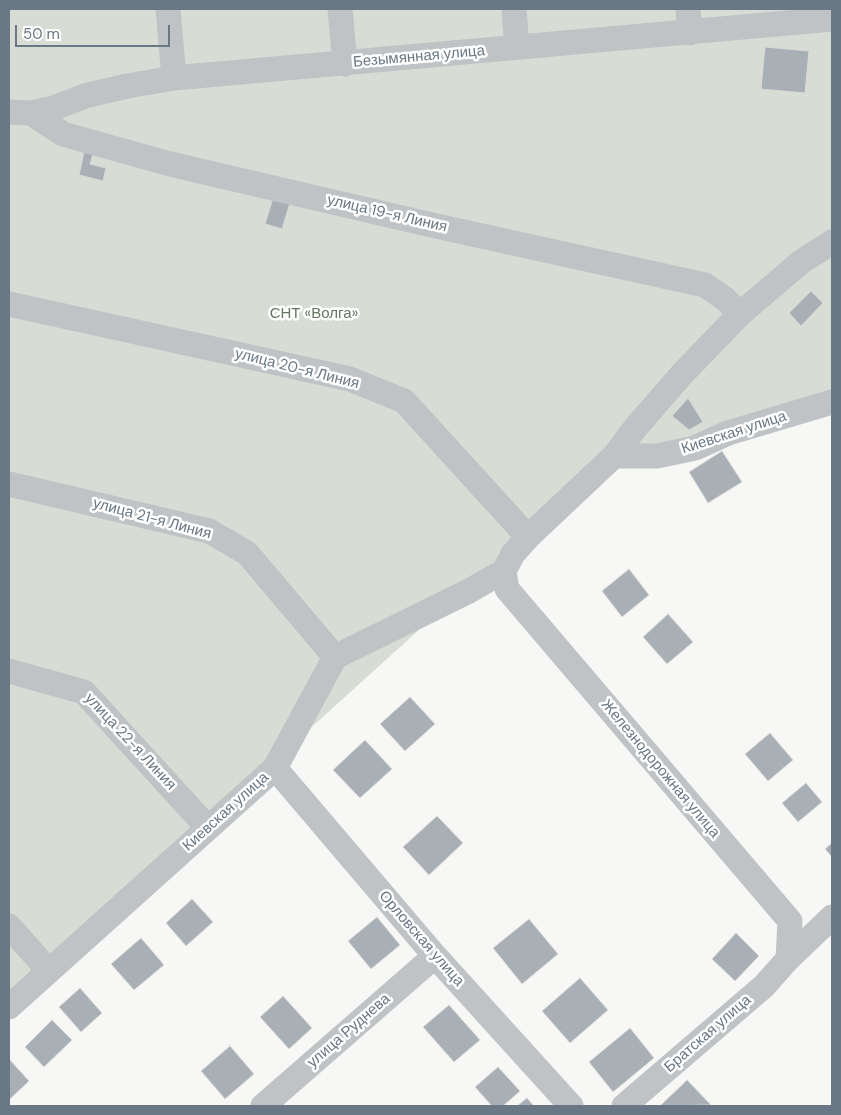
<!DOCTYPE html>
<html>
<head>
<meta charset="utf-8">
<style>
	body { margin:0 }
	#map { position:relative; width:841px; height:1115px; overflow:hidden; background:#f7f7f5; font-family:"DM Sans",sans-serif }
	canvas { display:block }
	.frame { position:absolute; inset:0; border:10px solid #697884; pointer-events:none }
	.scale { position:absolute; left:15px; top:25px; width:155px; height:22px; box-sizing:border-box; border:2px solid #697884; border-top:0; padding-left:6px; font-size:15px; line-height:18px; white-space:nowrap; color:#697884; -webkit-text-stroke:4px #fff; paint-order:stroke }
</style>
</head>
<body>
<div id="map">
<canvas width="841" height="1115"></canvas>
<div class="frame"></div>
<div class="scale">50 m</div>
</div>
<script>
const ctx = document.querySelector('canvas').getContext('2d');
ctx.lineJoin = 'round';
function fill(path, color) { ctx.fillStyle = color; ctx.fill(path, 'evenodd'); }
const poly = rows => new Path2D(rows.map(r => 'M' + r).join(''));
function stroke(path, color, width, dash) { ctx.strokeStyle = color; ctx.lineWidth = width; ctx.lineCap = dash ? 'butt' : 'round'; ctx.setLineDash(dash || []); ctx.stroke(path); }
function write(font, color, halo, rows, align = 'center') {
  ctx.font = font + ' "DM Sans",sans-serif'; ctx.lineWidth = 5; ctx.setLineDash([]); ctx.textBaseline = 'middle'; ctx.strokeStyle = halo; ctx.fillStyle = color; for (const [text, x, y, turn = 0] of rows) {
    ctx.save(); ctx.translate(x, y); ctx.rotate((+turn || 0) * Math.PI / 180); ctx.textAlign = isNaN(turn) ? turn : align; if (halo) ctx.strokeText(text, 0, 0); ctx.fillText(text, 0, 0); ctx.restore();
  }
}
const green = poly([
	[9,9,832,9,832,395,599,467,9,1001]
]);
const building = poly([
	[765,47,809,51,805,93,761,89,765,47],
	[84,152,93,154,90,164,106,168,103,181,79,175,84,152],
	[273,198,290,203,282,229,265,224,273,198],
	[811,291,823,303,801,326,789,313,811,291],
	[688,398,703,422,689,430,672,416,688,398],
	[722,451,742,482,708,503,689,472,722,451],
	[629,569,649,595,622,617,602,591,629,569],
	[668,614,693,642,667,664,643,637,668,614],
	[410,697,435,724,405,751,380,724,410,697],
	[770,733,793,760,768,781,745,754,770,733],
	[365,740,392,769,360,798,333,770,365,740],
	[806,783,822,802,798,822,782,803,806,783],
	[437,816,463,843,429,875,403,847,437,816],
	[832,843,832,857,825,849,832,843],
	[192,899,213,922,186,946,166,923,192,899],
	[377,917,400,945,371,969,348,941,377,917],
	[529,919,558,954,522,984,493,948,529,919],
	[736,933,759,956,735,981,712,959,736,933],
	[141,938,164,965,134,990,111,964,141,938],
	[580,978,608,1010,570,1043,542,1011,580,978],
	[80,988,102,1013,81,1032,59,1007,80,988],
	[283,996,312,1028,289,1049,260,1017,283,996],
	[449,1005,480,1040,454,1062,423,1027,449,1005],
	[52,1020,72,1040,44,1067,25,1047,52,1020],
	[630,1028,654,1058,613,1092,589,1062,630,1028],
	[230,1046,254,1074,225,1099,201,1071,230,1046],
	[9,1059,29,1081,9,1100,9,1059],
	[498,1067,520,1091,503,1106,492,1106,475,1087,498,1067],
	[687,1080,711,1105,662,1106,661,1105,687,1080],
	[527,1098,534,1106,517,1106,527,1098]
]);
const minor = poly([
	[168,9,174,78],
	[340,9,345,64],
	[514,9,517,47],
	[688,9,690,33],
	[9,112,31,113,54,108,85,96,127,86,174,78,832,19],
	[31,113,63,134,170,164,436,226,705,285,725,299,740,314],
	[9,304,350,379,404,401,528,537],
	[614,456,636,427,683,373,740,314,801,262,832,242],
	[9,484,209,531,247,553,335,657],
	[9,671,84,692,208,828],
	[275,768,435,956,571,1106],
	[9,926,49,971],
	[788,959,790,921,507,589,504,571,513,554,528,537,614,456,657,456,695,448,728,433,832,402],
	[9,1007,275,768,335,657,469,591,504,571],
	[263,1106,435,956],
	[624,1106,764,986,788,959,832,917]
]);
const streetNames = [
	["Безымянная улица",419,57,-5],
	["улица 19-я Линия",387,214,13],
	["улица 20-я Линия",297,369,14],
	["Киевская улица",734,433,-18],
	["улица 21-я Линия",152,519,15],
	["улица 22-я Линия",130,742,47],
	["Железнодорожная улица",660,769,50],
	["Киевская улица",226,812,-42],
	["Орловская улица",421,939,49],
	["улица Руднева",349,1031,-41],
	["Братская улица",708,1034,-41]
];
const parkNames = [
	["СНТ «Волга»",314,314]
];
fill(green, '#d7dcd4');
fill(building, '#a9b0b5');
stroke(building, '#d9d9d7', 1);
stroke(minor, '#bfc3c6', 25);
write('15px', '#697884', '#fff', streetNames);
write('15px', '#677663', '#fff', parkNames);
</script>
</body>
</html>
